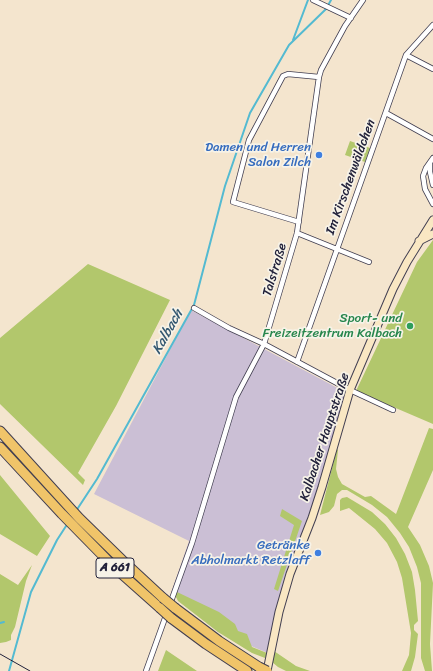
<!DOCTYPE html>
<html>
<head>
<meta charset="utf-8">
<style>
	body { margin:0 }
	canvas { display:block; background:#f4e5ce }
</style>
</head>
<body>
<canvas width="433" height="671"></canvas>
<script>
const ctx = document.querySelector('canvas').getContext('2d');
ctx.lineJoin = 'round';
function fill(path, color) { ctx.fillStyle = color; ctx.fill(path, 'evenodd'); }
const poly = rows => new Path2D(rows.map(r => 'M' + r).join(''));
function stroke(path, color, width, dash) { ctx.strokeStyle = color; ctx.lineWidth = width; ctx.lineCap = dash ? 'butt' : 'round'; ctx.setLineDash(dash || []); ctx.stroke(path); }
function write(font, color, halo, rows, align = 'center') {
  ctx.font = font + ' Sriracha,sans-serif'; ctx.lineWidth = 3.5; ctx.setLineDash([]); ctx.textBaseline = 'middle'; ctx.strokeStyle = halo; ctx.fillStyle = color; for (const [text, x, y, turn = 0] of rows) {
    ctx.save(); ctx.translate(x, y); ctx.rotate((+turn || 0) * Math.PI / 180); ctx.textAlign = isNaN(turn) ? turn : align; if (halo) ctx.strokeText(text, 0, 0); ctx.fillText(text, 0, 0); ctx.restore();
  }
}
const industrial = poly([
	[191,310,345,392,312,518,290,574,270,654,218,632,171,593,189,541,94,494]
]);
const green = poly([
	[350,141,370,148,365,162,345,155],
	[433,240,433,424,356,391,417,262],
	[88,264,170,300,116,406,78,473,85,480,83,485,0,404,0,338],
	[429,428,433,429,433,470,408,527,420,545,429,566,433,583,430,644,432,671,425,671,421,658,421,583,417,567,409,547,400,533,387,517,372,505,347,490,342,490,337,494,334,506,329,512,320,515,337,449,338,450,336,469,338,477,342,484,365,497,371,496,396,514],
	[0,475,50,536,37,556,0,534],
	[347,497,372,512,385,524,396,538,405,554,412,572,415,590,418,621,414,625,414,630,418,634,415,657,411,671,402,671,409,655,411,633,402,578,397,562,387,543,375,529,349,508,340,511,340,500,342,498],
	[282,509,302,521,278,591,274,589,294,525,280,516],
	[32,565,26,581,15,627,11,635,11,640,6,642,0,643,0,574,18,585],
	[177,592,219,612,235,624,238,631,247,634,252,647,267,653,265,658,252,653,218,632,178,601,175,595],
	[170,609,196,630,226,651,258,671,255,671,245,665,209,642,177,617,169,610],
	[166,650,197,671,158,671],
	[274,651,296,666,310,671,286,671,278,667,272,662]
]);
const stream = poly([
	[293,40,308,0],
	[76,511,97,479,194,305,225,186,250,113,289,45,326,9,331,0],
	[0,623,4,622],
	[9,671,31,592,57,540,68,523]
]);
const street = poly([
	[313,0,351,18],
	[406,55,433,69],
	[386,113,433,139],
	[433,158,426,168,423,176,425,189,433,204],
	[430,163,430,172,433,185],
	[299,222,233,202,249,140,283,76,288,74,319,77],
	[297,233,369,262],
	[194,308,229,328,264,344,350,390,393,410],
	[297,362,406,55,433,25],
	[146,671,192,543,236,397,264,344,297,233,319,77,321,70,345,26,363,0]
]);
const secondary = poly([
	[419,241,433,234],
	[267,671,279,612,290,574,312,518,322,487,350,390,393,289,407,262,433,220]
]);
const highway = poly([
	[0,431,79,518,122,560,163,598],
	[0,447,62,514,115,568,160,608],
	[175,608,219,641,259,667],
	[171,618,206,644,247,671]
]);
const tram = poly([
	[0,654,30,671]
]);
const highwayBridge = poly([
	[163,598,175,608],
	[160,608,171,618],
	[259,667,267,671]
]);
const markers = [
	[319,155,4,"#3f7fe0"],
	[410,326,4,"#2e9e5b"],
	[318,553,4,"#3f7fe0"]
];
const shields = [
	[115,568,38]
];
const shieldNames = [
	["A 661",115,568]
];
const shopNames = [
	["Damen und Herren",311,148],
	["Salon Zilch",311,163],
	["Getränke",310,546],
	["Abholmarkt Retzlaff",310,561]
];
const streetNames = [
	["Im Kirschenwäldchen",351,177,-70],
	["Talstraße",275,270,-73],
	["Kalbacher Hauptstraße",325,437,-72]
];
const leisureNames = [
	["Sport- und",402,319],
	["Freizeitzentrum Kalbach",402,334]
];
const waterNames = [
	["Kalbach",168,332,-61]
];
fill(industrial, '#cbbfd5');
fill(green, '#b2c76c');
stroke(stream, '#53bad1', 2);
stroke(street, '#423f51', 6);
stroke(secondary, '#423f51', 9);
stroke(highway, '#423f51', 11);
stroke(street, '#fff', 4.5);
stroke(secondary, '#f9e7c3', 7);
stroke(highway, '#f0c469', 9);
stroke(tram, '#22223b', 1);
stroke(highwayBridge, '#423f51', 11, []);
stroke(highwayBridge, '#f0c469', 9);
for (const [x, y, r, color] of markers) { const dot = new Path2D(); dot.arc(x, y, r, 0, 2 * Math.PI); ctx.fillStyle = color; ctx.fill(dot); stroke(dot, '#f7f3e8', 1.5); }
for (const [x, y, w] of shields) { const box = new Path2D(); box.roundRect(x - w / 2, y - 10, w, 20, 3); ctx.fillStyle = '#f7f3e8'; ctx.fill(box); stroke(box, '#22223b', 1); }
write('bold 12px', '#22223b', null, shieldNames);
write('13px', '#366cbe', '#f7f3e8', shopNames, 'right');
write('13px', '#22223b', '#f7f3e8', streetNames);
write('13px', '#27864d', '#f7f3e8', leisureNames, 'right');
write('italic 14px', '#335770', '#f7f3e8', waterNames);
</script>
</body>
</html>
